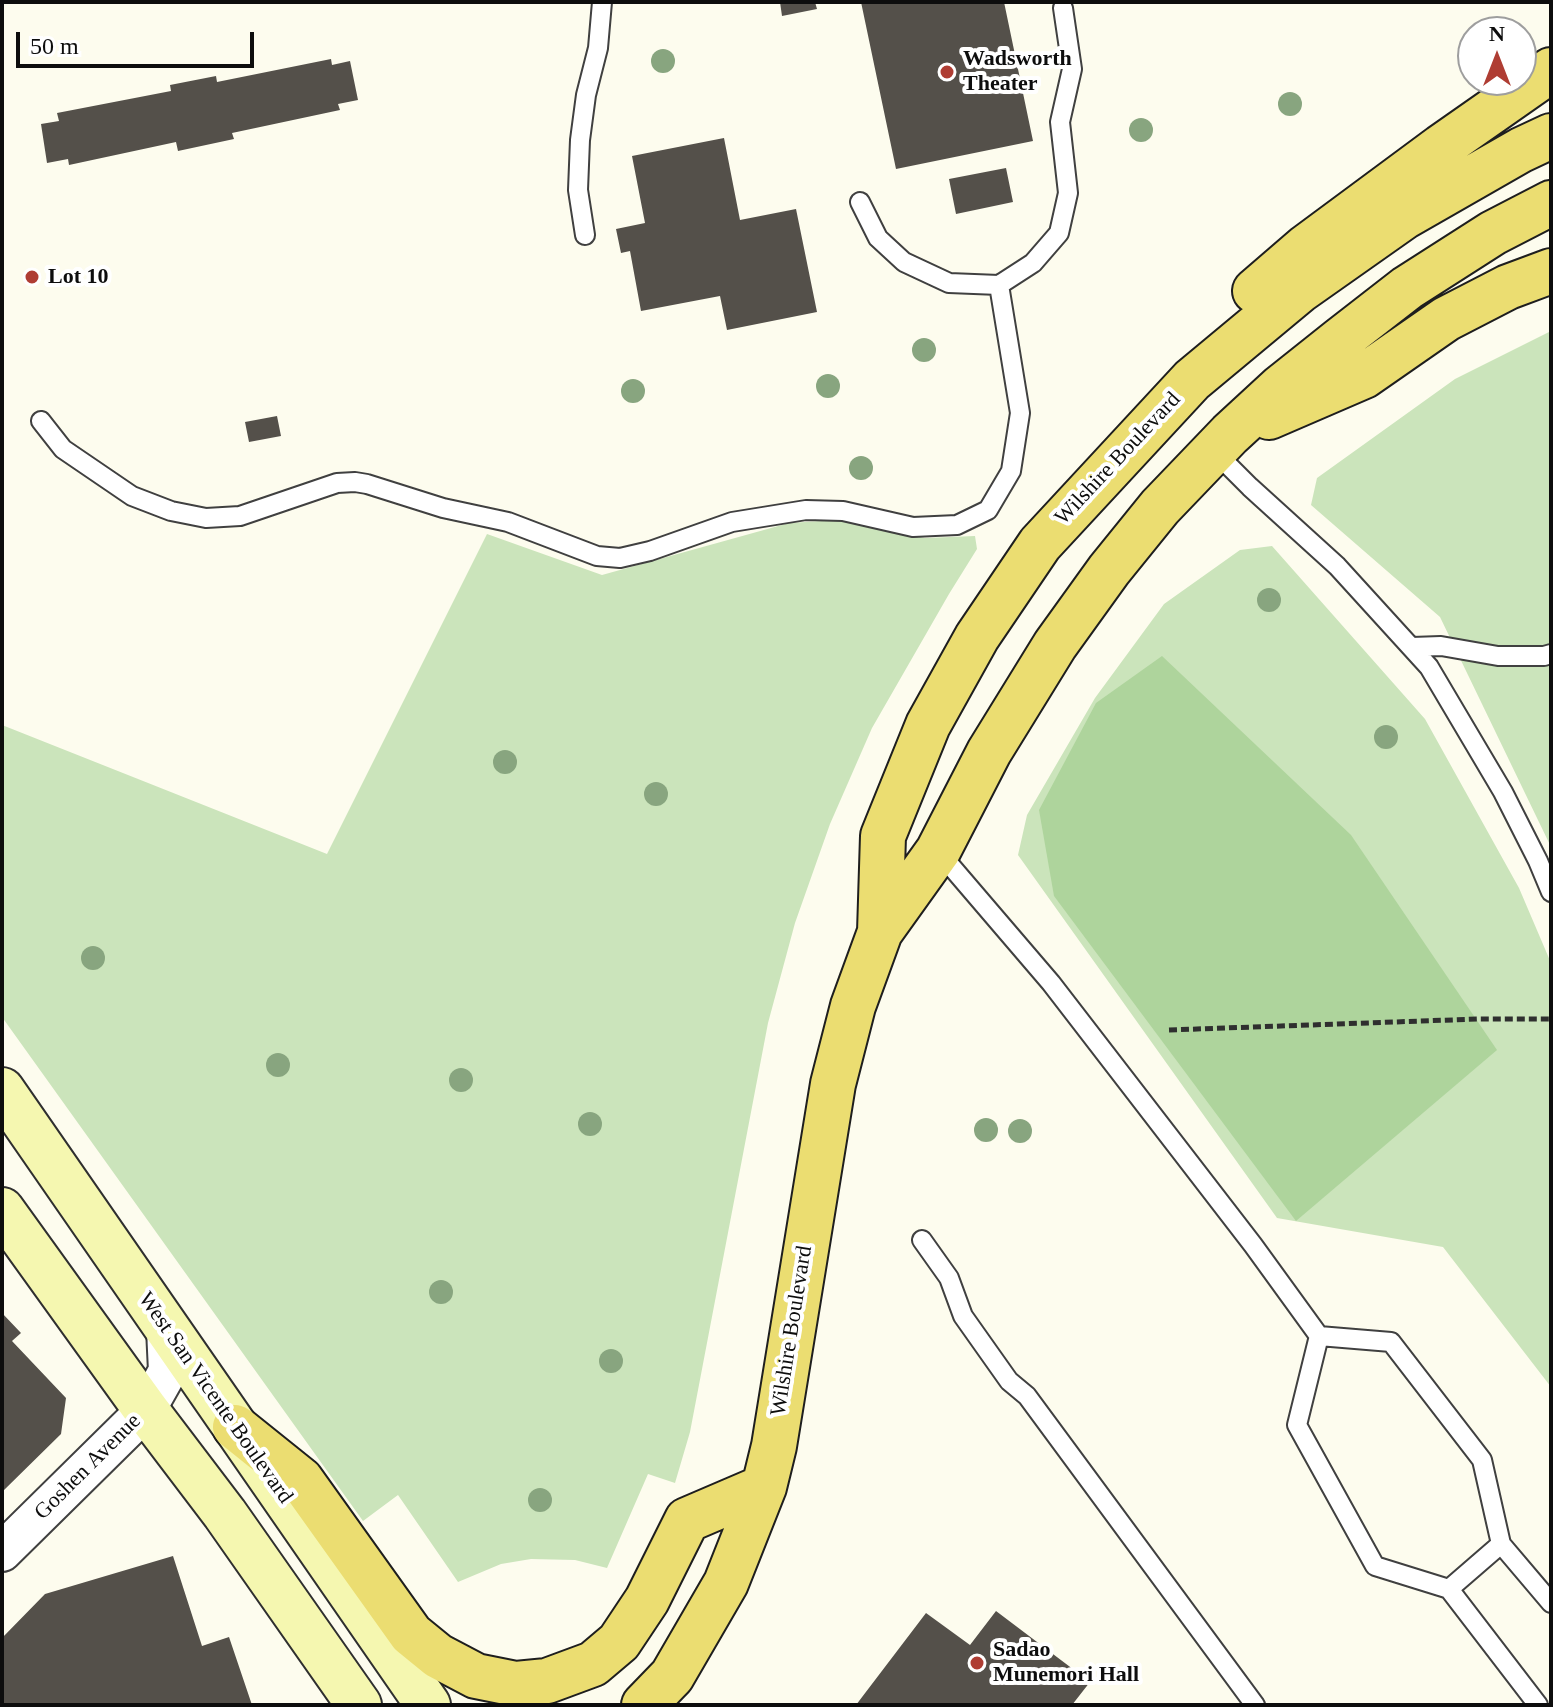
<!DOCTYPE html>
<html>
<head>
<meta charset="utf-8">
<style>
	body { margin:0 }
	#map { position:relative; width:1553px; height:1707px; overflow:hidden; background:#fdfcee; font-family:"Times New Roman",serif }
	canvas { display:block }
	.frame { position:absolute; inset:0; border:4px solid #0d0d0d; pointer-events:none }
	.north { position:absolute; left:1457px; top:16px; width:80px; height:80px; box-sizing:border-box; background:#fff; border:2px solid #9e9e9e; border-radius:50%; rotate:0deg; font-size:22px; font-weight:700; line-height:32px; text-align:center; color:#0d0d0d }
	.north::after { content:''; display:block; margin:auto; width:28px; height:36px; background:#af3d33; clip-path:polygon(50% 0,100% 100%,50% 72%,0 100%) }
	.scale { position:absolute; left:16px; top:32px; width:238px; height:36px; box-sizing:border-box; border:4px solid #0d0d0d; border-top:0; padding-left:10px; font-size:24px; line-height:28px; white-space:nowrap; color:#0d0d0d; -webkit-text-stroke:6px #fff; paint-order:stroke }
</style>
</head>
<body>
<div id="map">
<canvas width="1553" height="1707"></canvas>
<div class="frame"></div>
<div class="north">N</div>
<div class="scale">50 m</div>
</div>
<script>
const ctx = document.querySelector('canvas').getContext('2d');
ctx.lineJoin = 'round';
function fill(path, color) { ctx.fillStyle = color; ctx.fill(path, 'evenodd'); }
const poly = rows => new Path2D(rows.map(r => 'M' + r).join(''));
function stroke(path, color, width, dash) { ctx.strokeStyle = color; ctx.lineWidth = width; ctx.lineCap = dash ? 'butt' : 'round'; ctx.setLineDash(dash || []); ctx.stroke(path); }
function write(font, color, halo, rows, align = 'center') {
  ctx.font = font + ' "Times New Roman",serif'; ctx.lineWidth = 8; ctx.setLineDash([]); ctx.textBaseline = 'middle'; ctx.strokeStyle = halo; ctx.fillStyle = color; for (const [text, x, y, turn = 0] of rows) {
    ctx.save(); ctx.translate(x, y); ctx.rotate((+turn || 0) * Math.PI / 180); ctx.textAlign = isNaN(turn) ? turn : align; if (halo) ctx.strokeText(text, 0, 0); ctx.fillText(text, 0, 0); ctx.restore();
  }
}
const green = poly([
	[1551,331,1551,847,1440,617,1311,505,1317,478,1455,379],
	[837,520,925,538,975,536,977,549,949,594,872,728,830,824,795,923,768,1023,690,1432,675,1483,648,1474,607,1568,575,1560,531,1559,501,1564,458,1582,398,1495,363,1521,2,1017,2,725,327,854,487,534,602,575,789,523],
	[1272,546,1425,719,1519,888,1551,963,1551,1387,1443,1247,1277,1218,1018,855,1027,815,1095,698,1164,604,1240,550]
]);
const forest = poly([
	[1162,656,1351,835,1497,1050,1296,1221,1054,896,1039,810,1096,703]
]);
const building = poly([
	[780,2,815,2,817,9,782,16],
	[861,2,1004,2,1033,141,896,169],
	[331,59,332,65,350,61,358,100,338,104,340,110,232,133,234,139,178,151,176,142,69,165,68,159,47,163,41,124,59,121,57,113,171,91,170,85,216,76,217,82],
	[724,138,740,220,796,209,817,312,727,330,720,296,641,311,630,251,621,253,616,229,645,223,632,156],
	[1006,168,1013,202,956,214,949,179],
	[277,416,281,436,249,442,245,422],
	[2,1313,21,1333,12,1341,66,1398,61,1434,2,1492],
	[173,1556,202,1646,229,1637,252,1705,2,1705,2,1638,45,1594],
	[996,1611,1090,1682,1072,1705,856,1705,926,1613,970,1645]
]);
const path = poly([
	[1169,1030,1478,1019,1551,1019]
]);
const service = poly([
	[860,202,878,238,904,262,949,283,999,285],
	[585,235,578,190,580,140,586,95,598,48,602,2],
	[41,421,63,449,132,496,171,511,206,518,240,516,337,483,355,482,367,484,443,508,508,522,597,556,620,558,650,551,732,522,806,510,843,511,913,527,957,525,988,510,1011,471,1020,413,999,285,1033,263,1059,233,1068,193,1060,122,1072,69,1063,8],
	[1214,451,1250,487,1337,566,1429,667,1503,792,1538,861,1551,892],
	[1412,647,1441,646,1498,656,1544,656,1551,654],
	[938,851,1051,983,1253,1245,1319,1336,1391,1342,1482,1460,1501,1544,1449,1589,1375,1566,1297,1425,1319,1336],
	[922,1240,949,1278,963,1316,1009,1381,1027,1396,1255,1705],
	[1501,1544,1551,1603],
	[1449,1589,1538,1705]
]);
const minor = poly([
	[2,1552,146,1410,168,1371,166,1329]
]);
const secondary = poly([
	[2,1090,428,1705],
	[2,1210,146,1410,225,1514,359,1705]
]);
const primary = poly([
	[1255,291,1306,247,1441,147,1551,70],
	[1269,417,1364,376,1446,319,1508,287,1551,271],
	[880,932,883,836,928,725,977,637,1040,544,1192,380,1299,291,1404,217,1521,150,1551,136],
	[235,1427,301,1480,411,1634,438,1656,476,1676,516,1684,547,1681,593,1664,619,1642,647,1600,687,1520,764,1487],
	[644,1705,672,1676,726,1583,764,1487,774,1446,833,1084,853,1006,880,932,938,851,989,752,1055,645,1109,570,1160,507,1230,434,1281,387,1340,340,1407,288,1493,233,1551,203]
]);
const trees = [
	[663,61],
	[1290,104],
	[1141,130],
	[924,350],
	[828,386],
	[633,391],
	[861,468],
	[1269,600],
	[1386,737],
	[505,762],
	[656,794],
	[93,958],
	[278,1065],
	[461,1080],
	[590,1124],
	[986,1130],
	[1020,1131],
	[441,1292],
	[611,1361],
	[540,1500]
];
const markers = [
	[947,72,8,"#af3d33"],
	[32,277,8,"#af3d33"],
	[977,1663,8,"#af3d33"]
];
const poiNames = [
	["Wadsworth",963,59],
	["Theater",963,84],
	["Lot 10",48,277],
	["Sadao",993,1650],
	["Munemori Hall",993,1675]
];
const streetNames = [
	["Wilshire Boulevard",1118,459,-47],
	["Wilshire Boulevard",792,1331,-81],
	["West San Vicente Boulevard",215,1398,55],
	["Goshen Avenue",88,1467,-45]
];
fill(green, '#cbe4bb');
fill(forest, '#aed49c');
fill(building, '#54504a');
stroke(service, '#404040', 22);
stroke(minor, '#404040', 42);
stroke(secondary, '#2f2f2f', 48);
stroke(primary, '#1e1e1e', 48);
stroke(path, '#2f2f2f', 5, [8, 4]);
stroke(service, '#fff', 18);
stroke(minor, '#fff', 38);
stroke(secondary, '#f5f7b0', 44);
stroke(primary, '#ebdd71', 44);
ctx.fillStyle = '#88a57f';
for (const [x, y] of trees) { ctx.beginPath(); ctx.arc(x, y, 12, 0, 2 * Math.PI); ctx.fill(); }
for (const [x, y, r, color] of markers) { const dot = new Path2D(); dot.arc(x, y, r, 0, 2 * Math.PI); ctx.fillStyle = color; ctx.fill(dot); stroke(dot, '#fff', 3); }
write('bold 22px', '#0d0d0d', '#fff', poiNames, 'left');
write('22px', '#0d0d0d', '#fff', streetNames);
</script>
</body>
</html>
